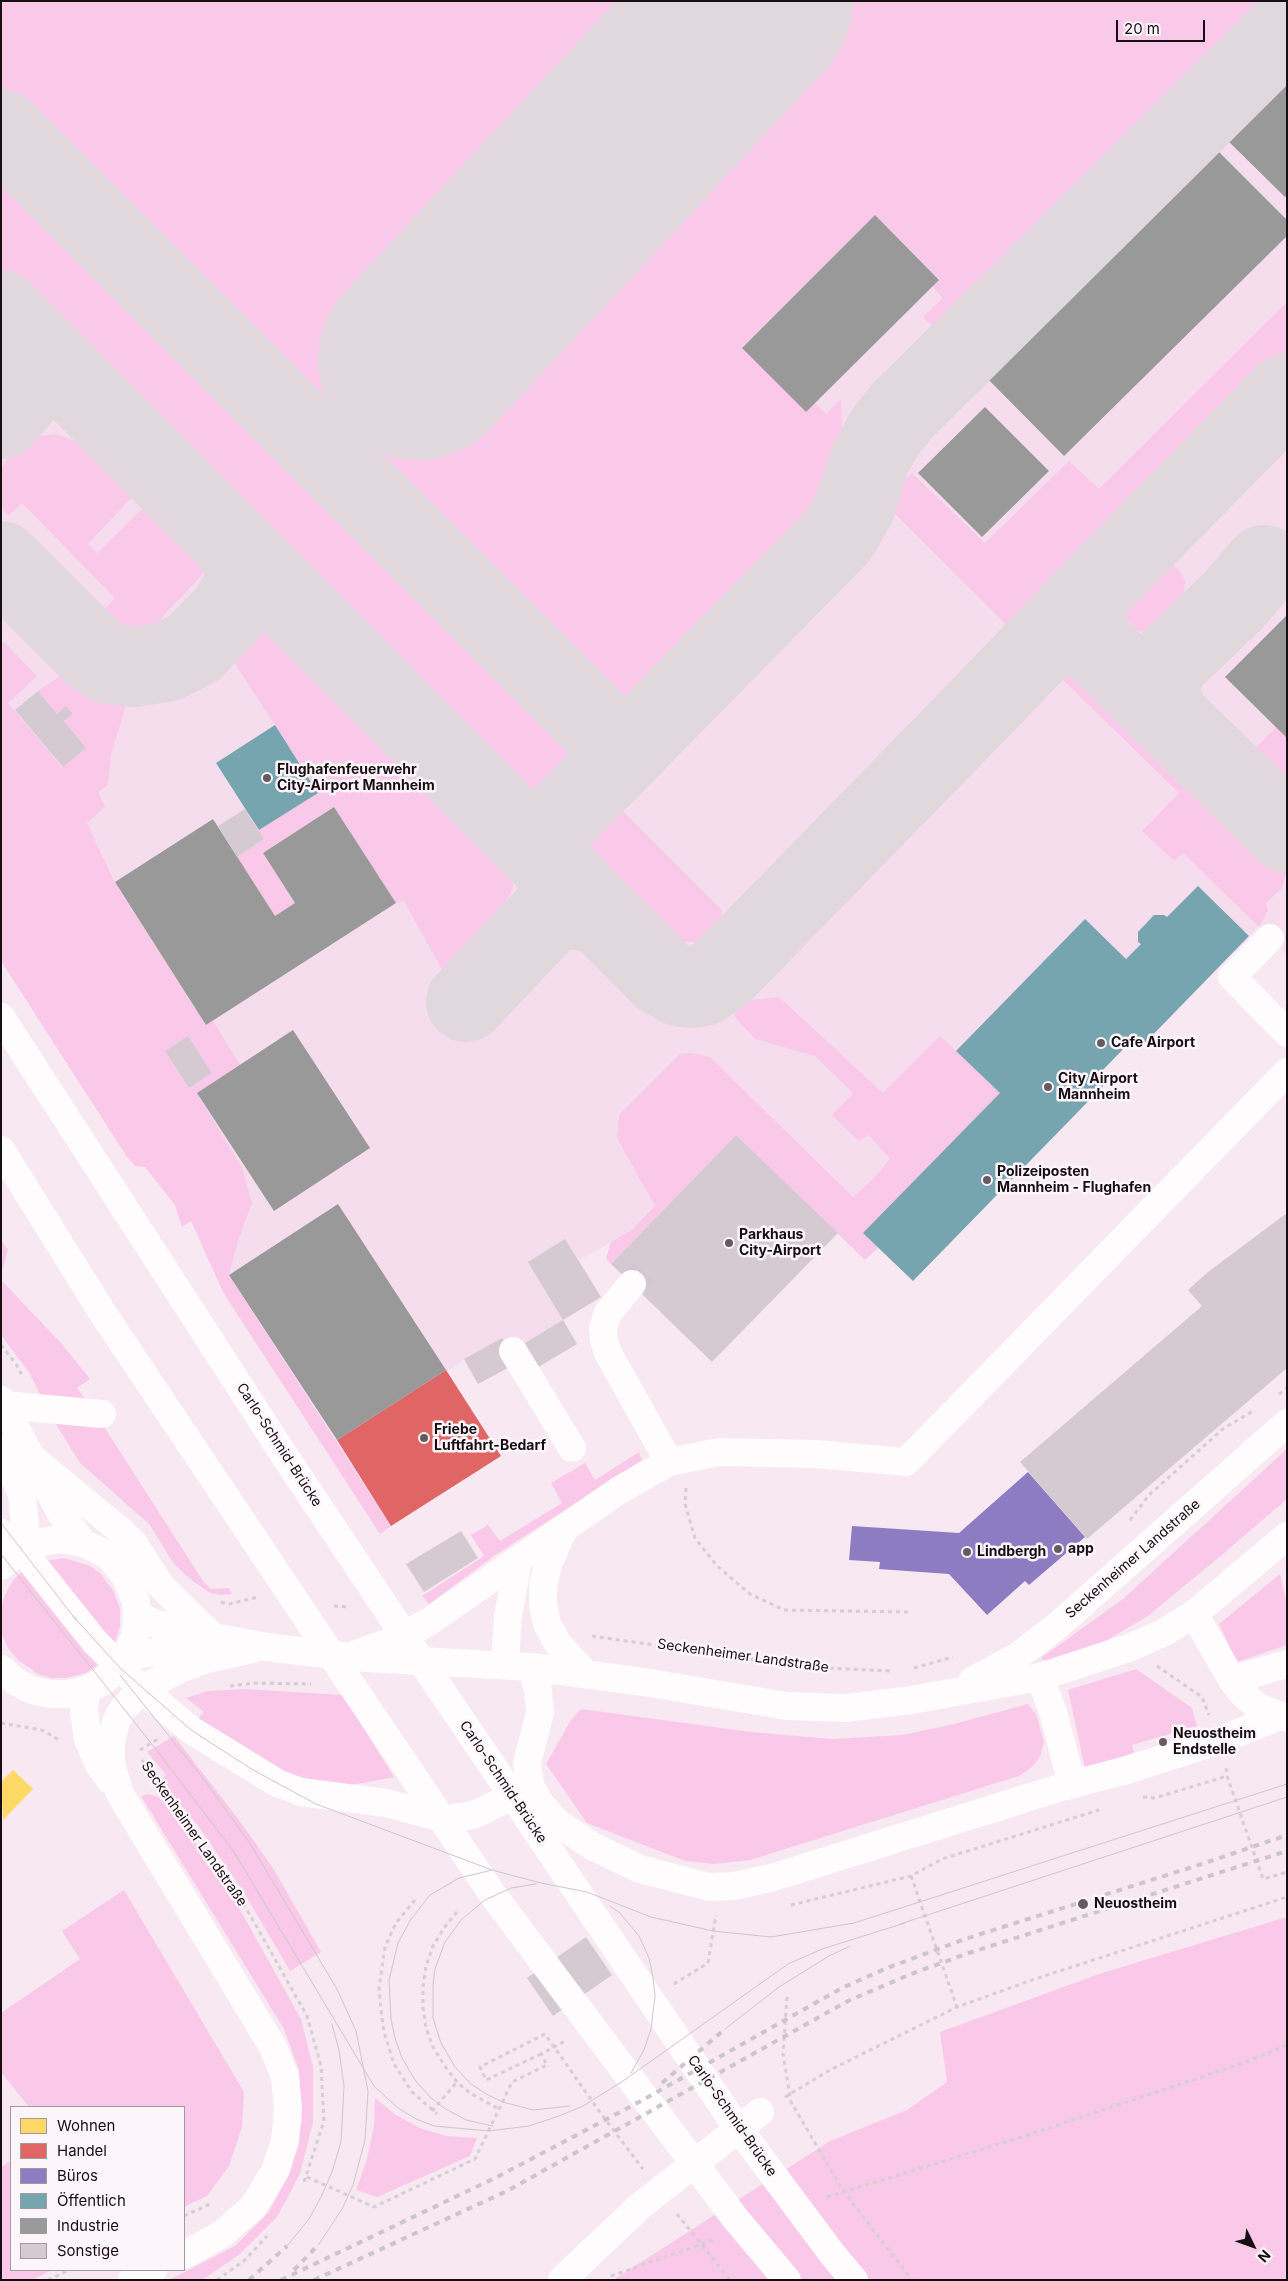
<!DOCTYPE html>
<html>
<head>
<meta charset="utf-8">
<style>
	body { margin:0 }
	#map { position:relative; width:1288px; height:2281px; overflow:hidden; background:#f7e8f2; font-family:Inter,sans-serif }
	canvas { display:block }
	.frame { position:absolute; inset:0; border:2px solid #170e14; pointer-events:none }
	.legend { position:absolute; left:10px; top:2106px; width:175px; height:165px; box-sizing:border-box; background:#fcf6fa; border:1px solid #a0999e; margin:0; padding:6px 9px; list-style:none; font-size:15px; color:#170e14 }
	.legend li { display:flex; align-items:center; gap:10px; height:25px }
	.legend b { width:25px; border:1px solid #a0999e }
	.north { position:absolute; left:1228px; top:2221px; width:50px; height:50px; -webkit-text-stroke:4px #fcf6fa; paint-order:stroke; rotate:132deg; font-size:14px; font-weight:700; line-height:20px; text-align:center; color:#170e14 }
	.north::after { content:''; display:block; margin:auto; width:18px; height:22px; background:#170e14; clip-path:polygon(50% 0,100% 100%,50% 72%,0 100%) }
	.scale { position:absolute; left:1116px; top:20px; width:89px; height:22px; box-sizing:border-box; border:2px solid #170e14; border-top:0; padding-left:6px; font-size:15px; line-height:18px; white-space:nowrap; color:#170e14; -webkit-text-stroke:4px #fcf6fa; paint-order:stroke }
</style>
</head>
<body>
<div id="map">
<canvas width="1288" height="2281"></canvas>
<div class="frame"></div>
<ul class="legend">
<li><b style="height:14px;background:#ffd966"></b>Wohnen</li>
<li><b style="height:14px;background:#e06666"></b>Handel</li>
<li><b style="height:14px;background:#8e7cc3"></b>Büros</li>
<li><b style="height:14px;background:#76a5af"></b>Öffentlich</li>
<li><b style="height:14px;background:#999"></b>Industrie</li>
<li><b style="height:14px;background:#d6cad2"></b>Sonstige</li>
</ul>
<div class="north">N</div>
<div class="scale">20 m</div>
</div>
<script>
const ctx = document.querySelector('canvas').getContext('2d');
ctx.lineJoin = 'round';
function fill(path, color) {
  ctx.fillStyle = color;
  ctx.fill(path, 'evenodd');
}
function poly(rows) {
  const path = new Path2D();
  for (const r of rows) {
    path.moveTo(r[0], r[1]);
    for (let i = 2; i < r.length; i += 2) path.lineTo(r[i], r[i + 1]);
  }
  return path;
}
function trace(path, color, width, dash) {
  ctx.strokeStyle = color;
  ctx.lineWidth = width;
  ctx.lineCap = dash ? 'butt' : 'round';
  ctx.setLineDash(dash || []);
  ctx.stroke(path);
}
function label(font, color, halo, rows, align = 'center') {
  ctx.font = font + ' Inter,sans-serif';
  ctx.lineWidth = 5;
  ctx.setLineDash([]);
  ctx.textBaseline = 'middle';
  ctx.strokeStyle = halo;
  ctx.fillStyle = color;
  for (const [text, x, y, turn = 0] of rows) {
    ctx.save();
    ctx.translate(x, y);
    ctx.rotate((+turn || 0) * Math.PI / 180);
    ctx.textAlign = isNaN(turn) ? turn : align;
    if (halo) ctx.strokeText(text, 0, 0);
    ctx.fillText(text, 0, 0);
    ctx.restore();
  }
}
const built = poly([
	[1,1,1287,1,1287,955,1258,927,1140,1048,1132,1040,1100,1073,1108,1081,913,1281,878,1248,865,1260,736,1135,611,1264,606,1259,610,1243,579,1260,601,1297,563,1320,577,1344,530,1372,517,1363,478,1384,464,1360,337,1440,229,1275,238,1241,165,1051,1,722]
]);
const green = poly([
	[1,1,1283,1,950,344,923,317,943,298,932,286,939,279,875,215,742,347,806,412,815,403,826,414,841,399,844,484,839,501,570,776,552,793,531,797,514,796,1,281],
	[1287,302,1287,372,1055,617,1037,629,1013,631,880,499,912,473,985,543,1069,461,1099,489],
	[56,434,73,440,92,451,114,457,140,480,140,487,136,493,88,544,97,553,141,510,156,506,170,509,205,546,205,568,201,576,158,622,143,632,129,631,116,626,103,611,115,598,22,503,8,516,1,507,1,468,16,444,33,437],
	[1155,562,1169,563,1178,569,1183,576,1185,581,1183,599,1153,629,1139,632,1120,613,1118,602,1121,592,1143,567],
	[249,631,281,633,294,638,518,864,512,890,504,905,446,977,404,901,396,903,334,807,263,853,295,903,275,916,237,857,264,839,259,830,318,792,229,654],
	[4,642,37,676,8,703,62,767,86,748,64,721,73,714,66,706,57,714,38,691,59,677,78,669,99,686,117,692,125,698,125,709,111,755,108,785,98,792,105,807,87,823,115,883,206,1025,213,1021,240,1065,197,1093,242,1168,252,1203,238,1241,229,1275,391,1526,380,1534,224,1294,191,1221,182,1227,175,1205,145,1167,135,1166,127,1157,1,961,1,645],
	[188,1036,212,1073,189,1088,165,1051],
	[1075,671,1097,679,1287,870,1282,888,1266,903,1268,911,1259,927,1183,853,1174,861,1142,831,1179,793,1058,675],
	[1276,727,1287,738,1287,799,1246,758],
	[604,810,624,812,722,910,721,930,715,941,707,943,659,940,569,850,572,837,597,812],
	[779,997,883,1093,940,1036,1000,1093,878,1248,865,1260,736,1135,611,1264,606,1259,611,1242,632,1230,655,1206,617,1138,619,1115,680,1054,690,1053,710,1057,853,1197,872,1180,890,1159,869,1135,859,1141,832,1115,853,1093,815,1056,755,1039,735,1017,734,1002],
	[1,1240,8,1250,1,1275],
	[1,1280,61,1343,90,1379,77,1388,90,1406,43,1400,30,1374,1,1335],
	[51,1416,101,1422,203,1581,211,1589,229,1588,232,1594,221,1595,210,1593,190,1579,174,1564,149,1524,80,1463],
	[1287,1449,1287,1499,1224,1553,1148,1616,1100,1644,1048,1663,1041,1658,1123,1599],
	[639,1452,642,1460,494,1556,429,1604,422,1596,484,1556,471,1535,488,1525,500,1541,562,1503,551,1483,585,1463,595,1480],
	[64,1558,90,1566,100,1573,114,1592,120,1609,120,1626,112,1651,39,1562],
	[24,1569,100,1663,86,1673,66,1678,52,1678,38,1674,18,1660,8,1648,2,1634,1,1609,5,1595,12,1582],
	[1280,1574,1287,1605,1287,1645,1237,1662,1219,1624],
	[1136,1669,1192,1708,1197,1726,1132,1745,1134,1753,1085,1768,1068,1690],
	[245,1689,343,1695,394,1777,347,1786,287,1777,195,1722,204,1712,186,1698,208,1691],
	[1028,1704,1036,1714,1044,1742,1040,1757,1031,1768,1019,1776,750,1860,714,1864,685,1861,587,1823,546,1764,571,1720,581,1709,751,1732,832,1739,903,1735,954,1724],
	[174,1736,239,1820,273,1868,321,1952,290,1971,242,1889,199,1827,161,1780,166,1775,147,1752],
	[149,1794,160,1798,199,1847,239,1908,301,2019,313,2067,313,2122,300,2174,277,2217,240,2254,202,2280,169,2280,235,2246,269,2212,291,2170,302,2120,299,2070,284,2029,141,1796],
	[124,1890,244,2092,242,2127,229,2166,207,2196,184,2207,184,2107,29,2107,1,2072,1,2013,80,1959,62,1931],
	[1287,1917,1287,2280,613,2280,830,2141,907,2110,947,2082,940,2032,1102,1973],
	[375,2098,396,2115,420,2128,446,2136,477,2138,470,2156,377,2197,356,2190,367,2159,374,2126],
	[11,2161,11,2270,52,2270,32,2280,1,2280,1,2167]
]);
const homes = poly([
	[13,1770,33,1789,3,1820,1,1782]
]);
const shops = poly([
	[446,1370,501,1456,391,1526,337,1440]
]);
const offices = poly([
	[1028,1472,1085,1537,1029,1585,1025,1581,987,1615,949,1574,879,1569,880,1562,849,1560,852,1526,959,1533]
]);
const public = poly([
	[275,725,318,793,259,830,216,763],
	[1198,886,1249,936,1140,1048,1132,1040,1100,1073,1108,1081,913,1281,863,1233,1000,1093,956,1051,1085,919,1126,959,1141,944,1138,942,1138,932,1154,915,1164,915,1167,917]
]);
const industry = poly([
	[1287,69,1287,196,1285,197,1222,135],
	[1210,143,1287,220,1287,236,1064,456,980,371],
	[875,215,939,280,806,412,742,348],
	[985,407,1049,471,982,537,918,473],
	[1287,615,1287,738,1225,677],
	[334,807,396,903,206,1025,115,882,213,819,275,916,295,903,263,853],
	[293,1030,370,1148,274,1211,197,1093],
	[338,1204,446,1370,337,1440,229,1275]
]);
const taxiway = poly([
	[1,129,624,752],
	[1,310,663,977,681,987,691,988,703,986,722,973,997,691,1128,554,1287,393],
	[1,419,25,392,31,378,32,356,24,334],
	[1,561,96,656,109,664,135,667,166,662,194,648,229,612,241,591,244,582,244,563,237,548],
	[1095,588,1086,608,1086,618,1090,635,1096,646,1287,833],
	[1172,720,1166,712,1160,691,1164,671,1170,661,1233,601,1264,565],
	[518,830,532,833,549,830,839,535,855,507,870,459,886,431,902,411,1287,29],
	[466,1002,546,917,558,911,581,909,605,918]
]);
const runway = poly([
	[418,360,753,1]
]);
const building = poly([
	[38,691,57,714,66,706,73,714,64,721,86,748,63,767,15,710],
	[245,809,264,839,237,857,218,826],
	[188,1036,212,1073,189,1088,165,1051],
	[736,1135,838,1233,712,1362,611,1264],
	[1287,1213,1287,1368,1087,1539,1020,1462,1202,1306,1188,1290,1208,1272],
	[565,1239,601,1297,563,1320,577,1344,530,1372,515,1349,563,1320,528,1262],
	[502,1338,517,1363,478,1384,464,1359],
	[461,1531,478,1558,424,1592,406,1564],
	[586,1937,612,1975,553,2016,527,1978]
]);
const minorTunnel = poly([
	[632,1284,644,1272]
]);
const path = poly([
	[1,1345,16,1364,23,1377],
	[1279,1394,1287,1388],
	[686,1488,685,1504,695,1538,717,1566,750,1594,784,1610,911,1612],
	[1130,1520,1149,1495,1224,1428,1255,1410],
	[221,1602,229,1604,258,1597],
	[334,1606,350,1607],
	[592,1636,806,1667,890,1671],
	[1157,1666,1202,1697,1209,1715],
	[914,1668,953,1657],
	[230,1686,254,1683,311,1684],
	[1,1723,42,1730,59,1740],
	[140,1750,158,1739],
	[142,1760,157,1784,203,1844,245,1906,307,2016,321,2066,324,2121,304,2182],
	[1226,1768,1227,1776,1263,1879,1287,1872],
	[1143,1797,1155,1798,1227,1776],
	[911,1876,957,2007],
	[415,1900,396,1923,385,1947,379,1988,381,2010,384,2032,394,2064,412,2092,437,2114],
	[791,1905,911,1876,942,1859,1099,1810],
	[457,1912,444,1928,433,1946,426,1966,423,1987,423,2007,426,2028,433,2047,444,2065,457,2082,470,2093,499,2109],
	[674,1984,708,1963,716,1915],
	[787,1997,783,2054,791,2102,842,2189,912,2280],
	[541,2054,486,2080,480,2067,545,2034,599,2111,643,2169],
	[785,2097,830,2070,957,2007,1035,1979,1287,1897],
	[432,2111,457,2082],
	[307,2177,374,2207,475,2159,512,2082,547,2065,541,2054,567,2040],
	[827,2197,1022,2137,1246,2062,1287,2045],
	[677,2214,730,2280],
	[184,2216,210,2204],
	[611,2276,716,2239],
	[48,2280,69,2270],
	[217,2280,245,2260,267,2236]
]);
const minor = poly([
	[1270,938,1232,977,1287,1033],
	[632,1284,608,1313,603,1328,604,1341,608,1353,669,1462],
	[513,1351,572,1448],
	[4,1405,102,1414],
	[564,1528,549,1562,543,1585,543,1605,547,1624,558,1644,585,1673],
	[1,1533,21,1549,95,1642,142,1689,191,1730,277,1783,301,1792,386,1803,445,1819,474,1815,531,1787],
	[1194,1614,1232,1680,1243,1694,1258,1707,1287,1718],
	[348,1657,387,1643,427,1623,618,1491,669,1462,718,1452,816,1454,906,1462,1287,1072],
	[505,1665,508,1616,518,1560],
	[531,1667,538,1689,540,1713,527,1763,531,1787,540,1803,556,1822,592,1846,640,1869,709,1887,733,1886,771,1878,1059,1788,1127,1770,1218,1741,1280,1716],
	[1040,1677,1053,1712,1072,1784],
	[1232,1680,1287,1664],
	[562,2280,639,2207,760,2112]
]);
const major = poly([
	[1,1017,286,1458],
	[1,1150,104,1315,326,1647],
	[1,1400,59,1510,83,1543],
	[1,1449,22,1494,25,1527,21,1549],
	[30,1456,122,1532,134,1544,161,1586,213,1637],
	[1,1566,21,1549,33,1544,58,1539,83,1543,108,1555,125,1576,136,1601,137,1614,135,1636,126,1657,116,1670,102,1682,86,1690,68,1694,50,1694,32,1690,16,1682,1,1669],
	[137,1614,154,1623,177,1630,267,1647,348,1657,531,1667,644,1682,787,1706,847,1708,911,1700,1040,1677,1129,1648,1163,1633,1194,1614,1287,1536],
	[126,1657,175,1648,211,1650],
	[972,1681,1018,1656,1057,1626,1287,1423],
	[86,1690,84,1713,88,1739,99,1765,110,1780],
	[184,2255,222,2234,253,2207,275,2171,285,2141,288,2108,285,2077,273,2047,120,1794,111,1764,111,1741,116,1721,123,1709,142,1689,178,1670,207,1659,253,1649],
	[132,2280,153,2270]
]);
const highway = poly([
	[286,1458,424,1665,730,2117,833,2255,854,2280],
	[326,1647,493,1895,735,2218,787,2280]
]);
const tram = poly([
	[1,1523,76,1620],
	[1,1554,151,1743,234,1852,374,2086,398,2108,416,2119,434,2126,489,2131,529,2126,559,2116,583,2106,623,2081,788,1964,822,1949,905,1923],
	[73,1616,119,1667,191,1730,253,1770,316,1804,492,1870,541,1883,587,1892,651,1917,713,1931,771,1937,854,1923,1287,1784],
	[120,1675,205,1781,249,1842,337,1989,356,2031,368,2091,365,2140,353,2185,342,2209,319,2244],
	[492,1870,459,1878,430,1895,411,1919,398,1943,389,1980,391,2019,395,2038,402,2058,415,2080,430,2097,444,2108,466,2120,493,2126],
	[536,1884,511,1888,485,1900,462,1919,445,1942,435,1969,433,1985,433,2018,441,2043,455,2067,471,2084,488,2095,503,2102,533,2110,570,2106],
	[610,1906,620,1913,639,1936,649,1958,653,1977,655,1996,651,2029,644,2050,631,2073],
	[900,1924,1287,1797],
	[725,2029,779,1987,829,1956,850,1946],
	[287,2246,309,2219,321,2197,332,2172,341,2142,344,2086,339,2050,332,2024]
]);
const rail = poly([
	[662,2083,725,2029],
	[294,2270,319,2244],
	[249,2280,287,2246],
	[281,2280,497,2177,641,2101,842,1988,887,1968,965,1939,1205,1863,1287,1835],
	[314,2280,507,2191,848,2001,911,1974,969,1953,1287,1851]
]);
const markers = [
	[267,778,5,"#655a62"],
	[1101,1043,5,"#655a62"],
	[1048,1087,5,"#655a62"],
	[987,1180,5,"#655a62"],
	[729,1243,5,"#655a62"],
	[424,1438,5,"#655a62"],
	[1058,1549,5,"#655a62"],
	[967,1552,5,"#655a62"],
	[1163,1742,5,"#655a62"],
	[1083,1904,6,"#655a62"]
];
const poiNames = [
	["Flughafenfeuerwehr",277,770],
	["City-Airport Mannheim",277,786],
	["Cafe Airport",1111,1043],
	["City Airport",1058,1079],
	["Mannheim",1058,1095],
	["Polizeiposten",997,1172],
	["Mannheim - Flughafen",997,1188],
	["Parkhaus",739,1235],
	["City-Airport",739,1251],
	["Friebe",434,1430],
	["Luftfahrt-Bedarf",434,1446],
	["app",1068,1549],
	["Lindbergh",977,1552],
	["Neuostheim",1173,1734],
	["Endstelle",1173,1750],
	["Neuostheim",1094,1904]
];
const streetNames = [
	["Carlo-Schmid-Brücke",279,1445,57],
	["Seckenheimer Landstraße",1133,1559,-41],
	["Seckenheimer Landstraße",743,1656,8],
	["Carlo-Schmid-Brücke",503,1782,56],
	["Seckenheimer Landstraße",194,1834,55],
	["Carlo-Schmid-Brücke",732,2116,55]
];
fill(built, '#f6ddee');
fill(green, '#fac9ea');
fill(homes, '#ffd966');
fill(shops, '#e06666');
fill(offices, '#8e7cc3');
fill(public, '#76a5af');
fill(industry, '#999');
trace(taxiway, '#e1d8de', 80);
trace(runway, '#e1d8de', 200);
fill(building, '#d6cad2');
trace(minorTunnel, '#d5c7d1', 28, [28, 14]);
trace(path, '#d4cfd3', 3, [4, 4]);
trace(minor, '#fefcfd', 28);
trace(major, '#fefcfd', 28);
trace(highway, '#fefcfd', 28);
trace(tram, '#cbc7c9', 1);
trace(rail, '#cbc7c9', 4, [6, 6]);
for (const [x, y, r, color] of markers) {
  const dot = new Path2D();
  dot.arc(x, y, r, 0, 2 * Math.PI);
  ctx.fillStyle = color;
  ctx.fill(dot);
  trace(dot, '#fcf6fa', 2);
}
label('bold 14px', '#170e14', '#fcf6fa', poiNames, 'left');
label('14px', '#170e14', '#fcf6fa', streetNames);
</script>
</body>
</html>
